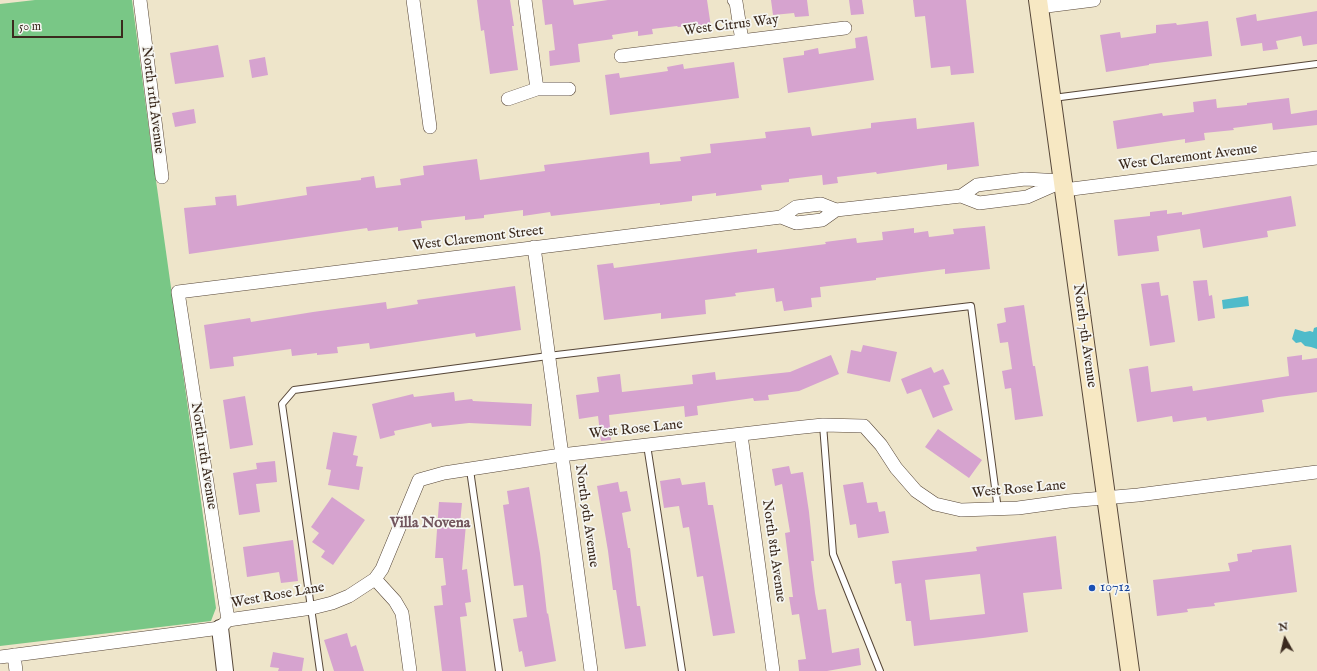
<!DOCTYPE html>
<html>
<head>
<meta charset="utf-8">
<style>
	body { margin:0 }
	#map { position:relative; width:1317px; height:671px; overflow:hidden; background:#eee5ca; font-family:"IM FELL English",serif }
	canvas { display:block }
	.north { position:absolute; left:1265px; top:619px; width:40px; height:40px; -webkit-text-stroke:3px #f6f6f2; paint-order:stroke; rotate:352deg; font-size:11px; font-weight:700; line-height:16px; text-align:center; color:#3b2a1e }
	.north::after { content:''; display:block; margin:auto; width:14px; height:18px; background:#3b2a1e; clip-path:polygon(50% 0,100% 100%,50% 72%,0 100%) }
	.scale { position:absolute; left:12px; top:20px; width:111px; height:18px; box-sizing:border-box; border:2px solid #3b2a1e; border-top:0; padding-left:5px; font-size:12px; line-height:14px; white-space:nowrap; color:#3b2a1e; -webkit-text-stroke:3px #f6f6f2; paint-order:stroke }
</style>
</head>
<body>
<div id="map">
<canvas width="1317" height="671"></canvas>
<div class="north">N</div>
<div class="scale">50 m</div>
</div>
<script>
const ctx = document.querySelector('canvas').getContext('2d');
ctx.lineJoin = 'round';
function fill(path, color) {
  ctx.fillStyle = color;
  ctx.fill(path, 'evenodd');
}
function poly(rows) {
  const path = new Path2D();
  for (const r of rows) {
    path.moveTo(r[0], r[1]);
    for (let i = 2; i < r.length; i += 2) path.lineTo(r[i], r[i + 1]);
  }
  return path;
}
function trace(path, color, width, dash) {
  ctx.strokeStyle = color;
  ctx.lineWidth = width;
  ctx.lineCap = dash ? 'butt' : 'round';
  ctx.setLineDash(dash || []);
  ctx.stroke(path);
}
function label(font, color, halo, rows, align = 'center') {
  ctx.font = font + ' "IM FELL English",serif';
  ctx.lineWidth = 3.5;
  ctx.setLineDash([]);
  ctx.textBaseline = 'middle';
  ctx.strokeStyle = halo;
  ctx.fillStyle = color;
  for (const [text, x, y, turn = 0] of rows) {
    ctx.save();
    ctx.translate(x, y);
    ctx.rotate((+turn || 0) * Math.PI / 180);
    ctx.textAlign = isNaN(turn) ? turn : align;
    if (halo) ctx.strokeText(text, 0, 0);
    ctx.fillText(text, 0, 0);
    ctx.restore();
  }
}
const green = poly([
	[35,0,132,0,151,145,216,608,211,621,0,646,0,4]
]);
const water = poly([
	[1248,296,1249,306,1223,309,1222,300],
	[1317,327,1317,349,1311,347,1305,346,1301,342,1296,343,1292,339,1295,329,1305,332,1310,331,1313,332,1314,328]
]);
const building = poly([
	[477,0,510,0,514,26,512,26,518,70,490,74,484,30,481,31],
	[542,0,573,0,574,5,608,0,707,0,711,27,697,29,697,25,678,27,677,26,652,29,653,34,638,36,638,31,612,35,613,39,578,44,580,62,550,66,549,51,555,50,552,24,545,25],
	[771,0,807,0,809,16,795,17,794,13,773,15],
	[849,0,862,0,864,14,851,15],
	[913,0,966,0,974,73,951,75,950,66,931,68,925,16,915,17],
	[1317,11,1317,44,1303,46,1301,36,1276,41,1278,49,1263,51,1262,43,1241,46,1236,18,1256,14,1257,21],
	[1208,21,1212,56,1149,64,1149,65,1106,72,1100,35,1120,32,1121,38,1156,33,1156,25,1176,23,1177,25],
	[867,36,874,80,788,93,783,58,804,55,804,51,818,48,819,54,856,48,855,38],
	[218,45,224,77,175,84,170,53],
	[265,57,268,75,252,78,249,60],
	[734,62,739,98,610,115,605,75,619,73,620,78,668,71,667,67,683,64,684,69],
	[1289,98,1291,114,1317,110,1317,125,1273,130,1272,123,1233,128,1234,130,1204,133,1205,140,1185,143,1185,139,1117,149,1113,121,1162,113,1163,116,1194,112,1193,102,1216,99,1217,108,1247,105,1247,103],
	[194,109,196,123,175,127,172,113],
	[916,118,917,129,974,122,979,166,947,170,947,164,877,174,876,172,837,177,838,183,823,185,822,175,789,179,789,182,761,185,762,190,716,196,716,193,692,196,692,201,660,205,660,203,551,216,550,212,523,216,523,210,484,215,484,218,465,220,465,216,421,221,422,228,398,231,398,227,368,231,367,228,189,254,184,208,216,205,215,197,236,195,237,206,307,195,306,187,361,180,361,178,374,176,376,188,401,185,400,179,424,175,423,166,477,159,480,180,545,171,544,165,649,152,650,164,681,161,680,157,711,153,710,144,766,138,765,132,810,127,812,136,871,128,871,123],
	[1291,196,1296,226,1267,231,1268,237,1203,248,1200,229,1157,236,1159,251,1118,256,1114,220,1150,216,1150,212,1167,210,1167,214,1182,212,1182,215],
	[985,226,990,269,945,274,945,269,876,278,876,280,820,287,821,297,811,298,812,307,784,311,782,301,776,302,774,288,735,293,736,296,705,300,706,314,661,319,661,313,604,320,597,265,613,263,614,268,757,249,757,253,826,244,825,242,856,238,857,243,883,240,882,232,914,228,914,233,928,231,929,237,954,234,953,229],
	[1207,280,1209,296,1212,295,1215,318,1198,321,1193,281],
	[1159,282,1161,296,1168,295,1175,342,1150,346,1141,284],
	[515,286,521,330,476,337,475,333,370,349,369,343,337,347,338,353,317,355,317,353,292,356,291,349,233,357,234,366,210,369,204,325,250,318,251,322,313,312,386,302,387,309,418,304,417,300],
	[1024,305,1033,366,1035,366,1043,416,1015,420,1011,388,1005,389,1002,371,1012,369,1008,342,1000,343,997,324,1006,322,1004,308],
	[863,345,897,352,890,382,847,373,851,350,861,352],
	[831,355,839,374,799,391,768,395,769,400,754,401,753,398,697,406,698,415,685,417,684,406,609,415,611,440,601,441,598,416,579,419,576,395,599,392,597,377,620,374,622,392,693,384,692,375,715,372,716,380,790,372],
	[1302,355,1302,360,1317,358,1317,392,1279,397,1262,400,1264,412,1207,421,1206,417,1173,422,1172,416,1137,422,1129,369,1148,366,1151,392,1192,386,1193,391,1289,376,1287,357],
	[931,367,934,373,943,369,950,384,943,386,953,410,933,418,921,389,907,394,901,379],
	[454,392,455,401,472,399,473,401,532,404,531,426,469,423,432,427,431,423,394,431,395,435,380,439,372,404,413,394,414,397],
	[245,396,253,445,230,449,223,400],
	[938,429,982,460,969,478,925,447],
	[333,432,357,436,353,455,358,456,356,466,363,467,359,490,328,485,331,470,326,469],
	[275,461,277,482,256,484,260,512,239,515,233,473,257,469,256,463],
	[789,466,791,474,803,472,809,512,814,561,811,561,815,593,818,610,826,609,832,653,859,648,861,665,827,671,799,671,798,660,806,659,799,614,792,615,789,597,793,597,785,533,790,532,782,484,775,486,772,469],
	[680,478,682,485,705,482,708,505,713,505,735,633,713,636,703,576,697,577,689,527,683,528,679,506,664,508,660,481],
	[618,482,620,492,627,491,631,511,622,513,628,548,630,548,637,606,640,606,646,646,625,649,616,590,613,590,608,551,597,486],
	[863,482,867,503,877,502,879,512,885,511,889,533,858,538,856,524,850,525,843,485],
	[529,487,540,553,547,614,548,613,556,661,525,667,522,651,519,652,513,619,527,617,523,585,514,586,503,505,509,504,507,491],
	[332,497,365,520,333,565,321,557,325,551,312,542,319,533,311,527],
	[439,502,462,503,460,524,466,524,462,570,467,569,471,602,465,603,467,616,460,617,466,671,442,671,434,606,443,605,441,586,446,585,443,558,435,558],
	[1056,536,1062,589,1023,593,1028,632,983,638,914,646,911,621,906,621,901,583,895,584,892,561,977,551,976,547],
	[980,574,985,614,930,620,925,580],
	[293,540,298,581,281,583,279,572,247,577,243,547],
	[1291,545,1297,592,1214,603,1215,606,1187,609,1188,612,1157,616,1153,580,1230,571,1228,563,1238,561,1237,554,1252,552,1252,550],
	[347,633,351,647,356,645,364,671,334,671,324,640],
	[273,652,304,658,302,671,278,671,279,668,270,667]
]);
const service = poly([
	[1053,98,1317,64],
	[823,425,833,554,880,671],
	[647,445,682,671],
	[470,470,499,671],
	[320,671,282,404,294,390,548,356,971,306,998,510]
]);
const minor = poly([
	[140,0,162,177],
	[413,0,430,127],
	[525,0,537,89],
	[734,0,736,2,742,41],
	[1039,7,1094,0],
	[621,56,845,28],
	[508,99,537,89,569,89],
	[1064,190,1317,158],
	[961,196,979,203,1027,197,1061,182],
	[781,217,796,223,822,220,836,210],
	[534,247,591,671],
	[741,435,773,671],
	[375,579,395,601,402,613,410,671],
	[228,620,178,292,781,217,796,207,821,204,836,210,961,196,977,185,1025,179,1063,181],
	[14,655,16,671],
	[0,657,220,628,228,620,312,608,332,603,349,596,375,579,382,569,419,480,444,473,561,455,794,428,823,425,864,426,881,445,896,468,916,491,935,504,961,510,1018,508,1069,501,1138,495,1317,472]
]);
const tertiary = poly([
	[220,628,225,671]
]);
const secondary = poly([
	[1038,0,1130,671]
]);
const markers = [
	[1092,588,4,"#1a4fb4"]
];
const streetNames = [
	["West Citrus Way",731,26,-7],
	["North 11th Avenue",152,100,83],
	["West Claremont Avenue",1188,158,-7],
	["West Claremont Street",478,239,-7],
	["North 7th Avenue",1084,336,82],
	["West Rose Lane",636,430,-6],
	["North 11th Avenue",203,456,81],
	["West Rose Lane",1019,490,-5],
	["North 9th Avenue",586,516,82],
	["North 8th Avenue",773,551,82],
	["West Rose Lane",278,596,-10]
];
const transitNames = [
	["10712",1100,588]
];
const neighbourhoodNames = [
	["Villa Novena",430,524]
];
fill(green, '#79c786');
fill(water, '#4fbbca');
fill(building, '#d6a3cf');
trace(service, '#564638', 8);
trace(minor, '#564638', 14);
trace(tertiary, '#564638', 18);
trace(secondary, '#564638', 20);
trace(service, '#fff', 6);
trace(minor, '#fff', 13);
trace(tertiary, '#fff', 16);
trace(secondary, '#f7e8c3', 18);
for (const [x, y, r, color] of markers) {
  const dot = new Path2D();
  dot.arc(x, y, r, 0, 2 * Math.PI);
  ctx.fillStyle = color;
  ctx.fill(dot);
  trace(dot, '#f6f6f2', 1.5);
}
label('14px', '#3b2a1e', '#f6f6f2', streetNames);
label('14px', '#164399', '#f6f6f2', transitNames, 'left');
label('bold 15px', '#71545c', '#f6f6f2', neighbourhoodNames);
</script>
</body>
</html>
